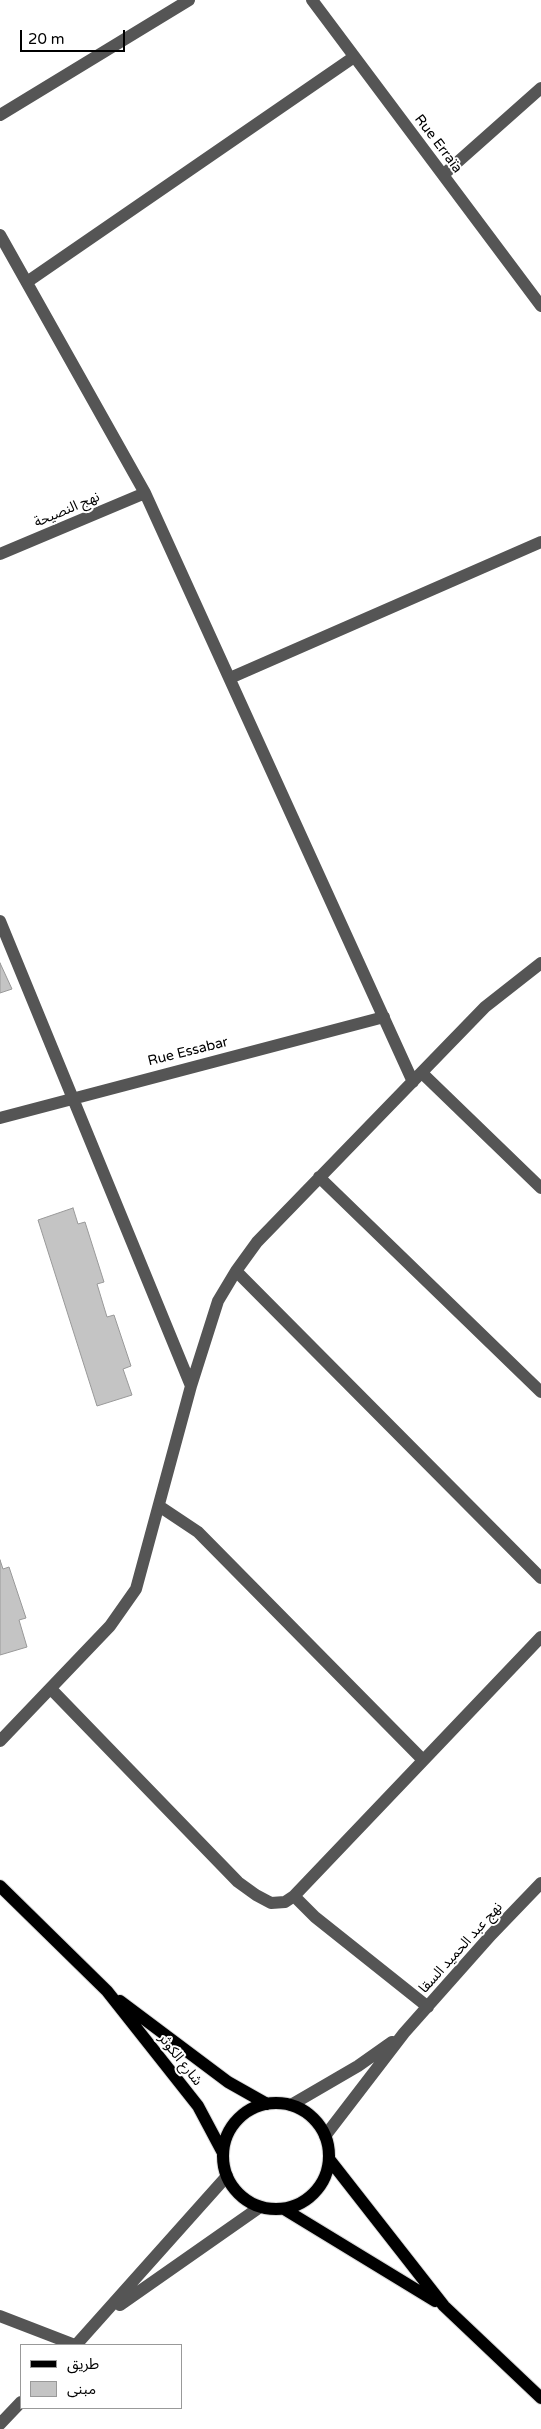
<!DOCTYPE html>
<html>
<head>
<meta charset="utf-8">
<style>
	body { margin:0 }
	#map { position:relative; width:541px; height:2429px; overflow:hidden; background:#fff; font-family:"Varela Round","Noto Sans Arabic",sans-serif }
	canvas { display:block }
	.legend { position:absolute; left:20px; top:2344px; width:162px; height:65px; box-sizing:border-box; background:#fff; border:1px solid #999; margin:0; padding:6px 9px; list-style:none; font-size:15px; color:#000 }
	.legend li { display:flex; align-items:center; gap:10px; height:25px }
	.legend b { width:25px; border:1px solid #999 }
	.scale { position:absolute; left:20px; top:30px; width:105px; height:22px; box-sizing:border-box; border:2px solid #000; border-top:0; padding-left:6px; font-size:15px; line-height:18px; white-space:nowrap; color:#000; -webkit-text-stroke:4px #fff; paint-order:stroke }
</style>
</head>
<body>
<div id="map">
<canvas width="541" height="2429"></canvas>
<ul class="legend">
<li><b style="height:6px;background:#000"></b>طريق</li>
<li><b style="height:14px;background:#c4c4c4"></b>مبنى</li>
</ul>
<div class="scale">20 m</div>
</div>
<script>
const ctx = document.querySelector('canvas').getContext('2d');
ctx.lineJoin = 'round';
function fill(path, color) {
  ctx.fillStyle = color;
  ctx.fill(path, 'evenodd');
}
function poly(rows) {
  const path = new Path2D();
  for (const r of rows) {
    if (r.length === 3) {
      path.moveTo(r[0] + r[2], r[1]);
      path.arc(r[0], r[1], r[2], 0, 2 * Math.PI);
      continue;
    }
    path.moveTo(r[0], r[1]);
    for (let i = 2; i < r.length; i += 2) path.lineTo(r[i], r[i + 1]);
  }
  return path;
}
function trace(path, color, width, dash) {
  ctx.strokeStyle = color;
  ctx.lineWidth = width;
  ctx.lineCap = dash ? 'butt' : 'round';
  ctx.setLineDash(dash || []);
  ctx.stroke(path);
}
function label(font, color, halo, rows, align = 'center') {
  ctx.font = font + ' "Varela Round","Noto Sans Arabic",sans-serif';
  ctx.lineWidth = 4;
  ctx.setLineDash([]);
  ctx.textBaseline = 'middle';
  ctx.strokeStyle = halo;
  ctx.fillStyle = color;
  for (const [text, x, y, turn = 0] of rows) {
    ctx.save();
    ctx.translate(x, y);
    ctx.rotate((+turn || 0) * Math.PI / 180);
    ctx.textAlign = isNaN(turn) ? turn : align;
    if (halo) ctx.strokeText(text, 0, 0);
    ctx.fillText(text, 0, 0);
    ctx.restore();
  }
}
const building = poly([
	[0,963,12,989,0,993,0,963],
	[73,1208,78,1224,85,1222,104,1282,97,1284,107,1317,114,1315,131,1366,123,1369,132,1395,97,1406,38,1220,73,1208],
	[0,1560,3,1569,9,1567,26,1618,19,1620,27,1647,0,1655,0,1560]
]);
const minor = poly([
	[312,0,541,306],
	[0,115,189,0],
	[443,175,541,88],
	[0,235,145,493,413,1082],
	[27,282,354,57],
	[0,554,145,493],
	[230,678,541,542],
	[0,921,191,1386],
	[422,1073,541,1188],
	[0,1118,384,1017],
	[319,1177,541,1392],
	[236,1271,541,1578],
	[159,1506,198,1532,423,1760],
	[51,1689,238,1882,256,1895,271,1903,285,1902,294,1896],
	[0,1741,110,1626,136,1589,191,1386,218,1301,236,1271,257,1242,485,1007,541,963],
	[428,2007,315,1917,294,1896,541,1637],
	[291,2105,358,2066,392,2042],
	[325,2136,404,2033,491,1935,541,1883],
	[120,2305,260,2207],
	[0,2316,75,2345],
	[76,2345,227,2176],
	[0,2424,21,2402]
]);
const major = poly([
	[0,1886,107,1991,198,2106,223,2153],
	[120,2001,228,2082,267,2104],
	[276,2156,53],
	[329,2159,444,2306,541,2398],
	[284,2209,435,2301]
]);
const streetNames = [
	["Rue Erraïa",438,144,53],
	["نهج النصيحة",67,510,-23],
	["Rue Essabar",188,1052,-14],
	["نهج عبد الحميد السقا",461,1948,-48],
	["شارع الكوثر",180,2060,52]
];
fill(building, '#c4c4c4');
trace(building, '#999', 1);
trace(major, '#dbdbdb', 14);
trace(minor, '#555', 12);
trace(major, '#000', 12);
label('14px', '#000', '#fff', streetNames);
</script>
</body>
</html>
